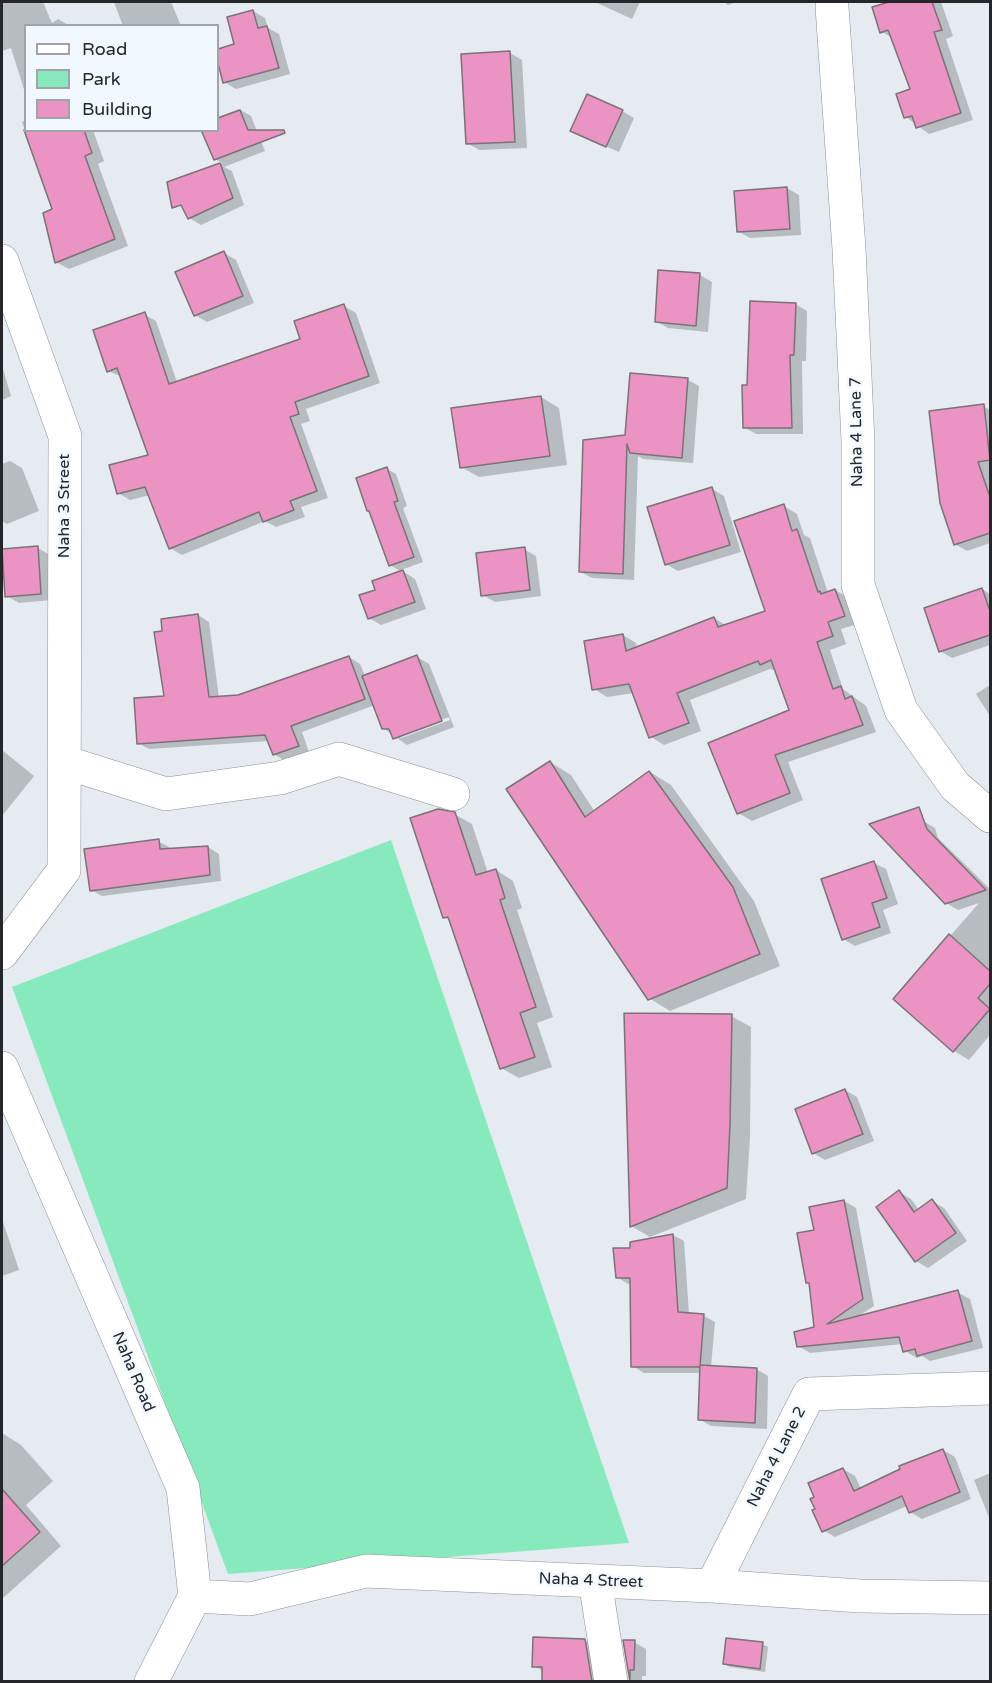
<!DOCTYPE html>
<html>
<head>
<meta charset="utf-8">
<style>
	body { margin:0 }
	#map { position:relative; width:992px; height:1683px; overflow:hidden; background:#e5ebf1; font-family:"Varela Round",sans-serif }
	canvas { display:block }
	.frame { position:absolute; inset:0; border:3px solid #242629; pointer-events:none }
	.legend { position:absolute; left:24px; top:24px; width:195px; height:108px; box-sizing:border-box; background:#f2f8ff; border:2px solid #a0a4a9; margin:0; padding:8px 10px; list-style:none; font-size:18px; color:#242629 }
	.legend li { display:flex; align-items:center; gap:12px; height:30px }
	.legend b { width:30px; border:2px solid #a0a4a9 }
</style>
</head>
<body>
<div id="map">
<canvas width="992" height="1683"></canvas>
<div class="frame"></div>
<ul class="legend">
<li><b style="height:8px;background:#fff"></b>Road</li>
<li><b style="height:16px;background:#86eabc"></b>Park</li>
<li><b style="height:16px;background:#eb93c3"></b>Building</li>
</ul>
</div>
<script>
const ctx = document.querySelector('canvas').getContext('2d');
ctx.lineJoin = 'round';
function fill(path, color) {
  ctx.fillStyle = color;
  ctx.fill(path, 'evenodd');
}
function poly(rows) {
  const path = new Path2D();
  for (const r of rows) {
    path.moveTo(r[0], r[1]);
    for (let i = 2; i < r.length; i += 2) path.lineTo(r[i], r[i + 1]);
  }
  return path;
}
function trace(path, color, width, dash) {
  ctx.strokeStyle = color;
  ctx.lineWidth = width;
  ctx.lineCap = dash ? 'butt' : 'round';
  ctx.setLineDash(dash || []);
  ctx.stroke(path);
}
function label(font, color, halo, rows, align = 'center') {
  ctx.font = font + ' "Varela Round",sans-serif';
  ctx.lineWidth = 5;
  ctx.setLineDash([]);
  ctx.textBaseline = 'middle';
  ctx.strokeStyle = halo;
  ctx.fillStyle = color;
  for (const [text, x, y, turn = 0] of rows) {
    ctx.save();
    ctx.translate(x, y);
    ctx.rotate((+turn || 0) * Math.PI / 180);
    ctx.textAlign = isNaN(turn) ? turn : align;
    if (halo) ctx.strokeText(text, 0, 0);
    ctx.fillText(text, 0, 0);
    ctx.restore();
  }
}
const green = poly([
	[391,840,629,1543,228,1574,12,987]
]);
const shadow = poly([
	[2,2,43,2,52,23,58,19,70,26,26,26,26,96,11,48,2,51],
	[114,2,171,2,181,26,123,26],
	[595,2,640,2,632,19],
	[723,2,737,2,728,5],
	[894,2,941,2,953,36,946,39,973,120,929,134,906,117,912,90,893,38,882,32,874,8],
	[253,11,265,18,268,28,279,34,290,74,236,89,224,82,218,50,236,45],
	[510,53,522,60,527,148,479,150,467,143],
	[239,109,251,116,265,151,224,167,232,171,244,205,201,225,189,218,184,208,179,205,170,183,222,163,215,159,218,117],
	[622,111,634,118,619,152,584,137],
	[26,120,26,130,93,130,104,161,98,164,128,246,69,269,56,262,54,210,22,122],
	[787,188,799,195,801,235,750,238,738,231],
	[224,253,236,260,254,303,207,322,195,315],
	[700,275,712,282,708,332,668,328,656,321],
	[795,304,807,311,806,361,802,361,803,434,756,434,744,427,749,386],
	[344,306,356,313,380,383,306,409,310,421,301,424,328,498,301,507,305,517,276,527,265,521,182,555,170,548,150,495,130,500,118,493,149,456,122,377,108,371,144,314,156,321,177,382,302,340],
	[2,366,11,396,2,400],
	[632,375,688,380,699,386,693,463,643,459,638,456,634,580,592,578,581,572,627,437],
	[541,397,559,408,567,465,479,477,461,467],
	[983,406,990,410,990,543,967,551,955,544],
	[10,461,22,468,39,511,7,524,2,521,2,464],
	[387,469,396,474,407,506,403,508,423,562,401,570,415,579,426,609,381,625,369,618,377,591,402,572,390,565],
	[712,489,724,496,741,552,678,571,666,564],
	[784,506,797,514,804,535,810,538,828,593,835,590,849,598,858,624,841,629,846,644,830,650,843,689,866,706,876,732,788,762,803,800,752,821,738,813,791,711,777,671,770,669,690,700,701,731,664,745,651,737,634,693,607,697,594,689,623,635,636,643,637,648,714,618,727,626,767,611],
	[38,548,50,555,52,600,19,603,7,596],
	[524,549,536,556,541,596,495,602,483,595],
	[982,589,990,594,990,645,952,658,940,651],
	[198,615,209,622,219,698,238,696,349,657,360,664,365,676,417,657,429,664,454,727,407,745,383,728,375,705,302,732,309,752,285,761,274,754,269,741,149,749,138,743,165,698],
	[449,717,450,720,401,738,399,736],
	[990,685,990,716,976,694],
	[2,750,34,776,2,816],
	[550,762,571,775,595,812,650,772,671,785,754,901,780,966,670,1011,649,998],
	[454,814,472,824,488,873,496,870,513,881,522,908,517,910,553,1017,537,1023,552,1067,519,1078,501,1068,452,922,444,917],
	[923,821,935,828,938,838,990,889,990,1035,969,1060,954,1051,895,999,979,903,958,910,946,903],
	[158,841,169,847,170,850,208,847,219,854,221,881,102,896,91,890],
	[874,863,886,869,898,904,883,910,891,933,855,946,843,939],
	[731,1016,751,1027,750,1137,746,1199,650,1237,631,1226],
	[845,1090,857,1097,874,1141,825,1160,813,1153],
	[899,1192,911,1199,919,1210,932,1201,944,1208,967,1241,928,1268,916,1261],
	[844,1201,856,1208,874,1306,857,1317,957,1292,970,1299,983,1348,930,1361,922,1356,917,1358,905,1351,903,1344,810,1353,798,1346,816,1328,811,1284,808,1282,816,1232],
	[2,1219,19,1270,2,1276],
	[673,1235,684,1241,689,1314,704,1316,715,1322,711,1367,756,1369,768,1376,767,1429,711,1426,699,1419,701,1373,644,1373,633,1366,632,1284,628,1284,617,1277,632,1249],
	[2,1433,21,1445,53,1481,26,1505,61,1546,2,1599],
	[943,1450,955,1457,971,1499,922,1519,910,1512,907,1506,835,1537,823,1530,843,1469,855,1476,861,1489],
	[990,1473,990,1520,974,1480],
	[585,1640,596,1646,601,1682,546,1682,543,1680,543,1671,534,1666],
	[625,1642,634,1642,646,1649,646,1676,642,1676,642,1682,631,1682],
	[762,1644,768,1647,765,1672,730,1667,724,1664]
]);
const building = poly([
	[889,2,932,2,942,30,934,32,961,113,916,128,912,116,904,118,896,94,910,89,888,30,880,33,872,7,889,2],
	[253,10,258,28,267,26,279,68,223,83,218,63,218,49,234,44,227,17,253,10],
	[510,51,515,142,466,144,461,54,510,51],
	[587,94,623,110,606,147,570,131,587,94],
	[240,110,248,130,284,130,285,133,214,160,201,130,218,130,218,118,240,110],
	[24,130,84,130,92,153,85,156,115,239,55,263,43,213,52,209,24,130],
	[220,163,233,198,188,219,181,205,172,208,167,182,220,163],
	[787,187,790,229,737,232,734,191,787,187],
	[224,251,243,296,194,316,175,272,224,251],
	[658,270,700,273,696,326,655,322,658,270],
	[750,301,796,303,794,355,790,355,792,428,743,428,742,385,747,385,750,301],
	[344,304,369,376,295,402,299,414,290,417,317,491,290,501,294,510,263,522,259,512,169,549,145,487,117,494,109,465,148,455,117,368,107,372,93,330,145,312,169,384,300,339,294,321,344,304],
	[630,373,688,378,682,458,630,453,627,444,623,574,579,572,583,440,625,435,630,373],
	[541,396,550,456,460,468,451,408,541,396],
	[984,404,990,460,978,462,990,497,990,533,954,545,940,503,929,411,984,404],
	[387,467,398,501,394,502,414,557,389,566,369,511,367,511,356,478,387,467],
	[712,487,730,545,665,565,647,507,712,487],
	[784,504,792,531,797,529,818,592,820,591,821,594,835,589,845,616,828,622,833,636,817,642,833,689,841,686,845,699,852,696,863,725,775,755,790,793,737,814,708,743,789,710,771,660,760,665,758,661,677,693,689,723,649,738,629,684,592,690,584,641,623,634,626,651,714,617,718,627,765,611,734,521,784,504],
	[38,546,41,594,5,597,2,549,38,546],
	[525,547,530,590,481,596,476,553,525,547],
	[403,570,415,602,368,619,359,595,375,590,372,581,403,570],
	[982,588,990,611,990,635,939,652,924,608,982,588],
	[198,614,209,697,238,695,349,656,365,699,291,726,299,746,273,755,265,735,137,744,134,698,164,696,154,632,162,631,161,619,198,614],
	[417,655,442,721,393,739,389,729,382,729,362,676,417,655],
	[550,761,585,817,649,771,733,887,760,954,648,1000,506,789,550,761],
	[919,807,927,829,986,890,945,904,869,824,919,807],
	[438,809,455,812,476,875,496,869,505,898,500,900,536,1007,520,1013,535,1057,500,1069,448,917,443,918,410,818,438,809],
	[159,839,160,849,208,846,210,875,90,891,84,849,159,839],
	[874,861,887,898,872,903,880,927,842,940,821,879,874,861],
	[949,934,990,971,990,984,978,998,990,1009,953,1052,893,999,949,934],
	[624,1013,732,1014,730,1125,727,1188,630,1227,624,1013],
	[845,1089,863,1134,812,1154,795,1109,845,1089],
	[899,1190,914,1212,932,1199,956,1233,915,1262,876,1207,899,1190],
	[844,1200,863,1299,827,1324,958,1290,972,1341,917,1356,915,1349,903,1352,899,1337,797,1347,794,1332,814,1327,809,1283,806,1283,797,1233,814,1230,809,1207,844,1200],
	[673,1234,678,1312,704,1314,700,1367,631,1367,630,1278,616,1278,613,1248,630,1248,630,1242,673,1234],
	[700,1365,757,1368,755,1423,698,1420,700,1365],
	[943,1449,960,1492,909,1513,902,1496,822,1532,812,1510,815,1509,810,1499,814,1497,808,1483,843,1468,854,1491,900,1469,899,1466,943,1449],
	[2,1489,40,1532,2,1566,2,1489],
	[533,1637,585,1639,592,1682,542,1681,542,1667,532,1667,533,1637],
	[726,1638,763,1642,760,1669,723,1664,726,1638],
	[623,1640,635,1640,634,1670,630,1670,630,1682,623,1640]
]);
const street = poly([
	[832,7,849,249,858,441,858,585,901,710,955,786,990,816],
	[2,261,65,436,64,870,2,953],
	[64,762,166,794,280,778,339,759,453,794],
	[2,1068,183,1488,195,1596,151,1682],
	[595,1581,611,1682],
	[712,1586,809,1394,990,1388],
	[195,1596,250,1599,366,1571,712,1586,860,1596,990,1598]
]);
const streetNames = [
	["Naha 4 Lane 7",857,432,-91],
	["Naha 3 Street",65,506,-90],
	["Naha Road",133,1372,67],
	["Naha 4 Lane 2",777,1457,-63],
	["Naha 4 Street",591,1581,2]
];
fill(green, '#86eabc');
fill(shadow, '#0003');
fill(building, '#eb93c3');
trace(building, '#7a7276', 1.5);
trace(street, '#8b9196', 34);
trace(street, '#fff', 33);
label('16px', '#242629', '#f2f8ff', streetNames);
</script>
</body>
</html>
